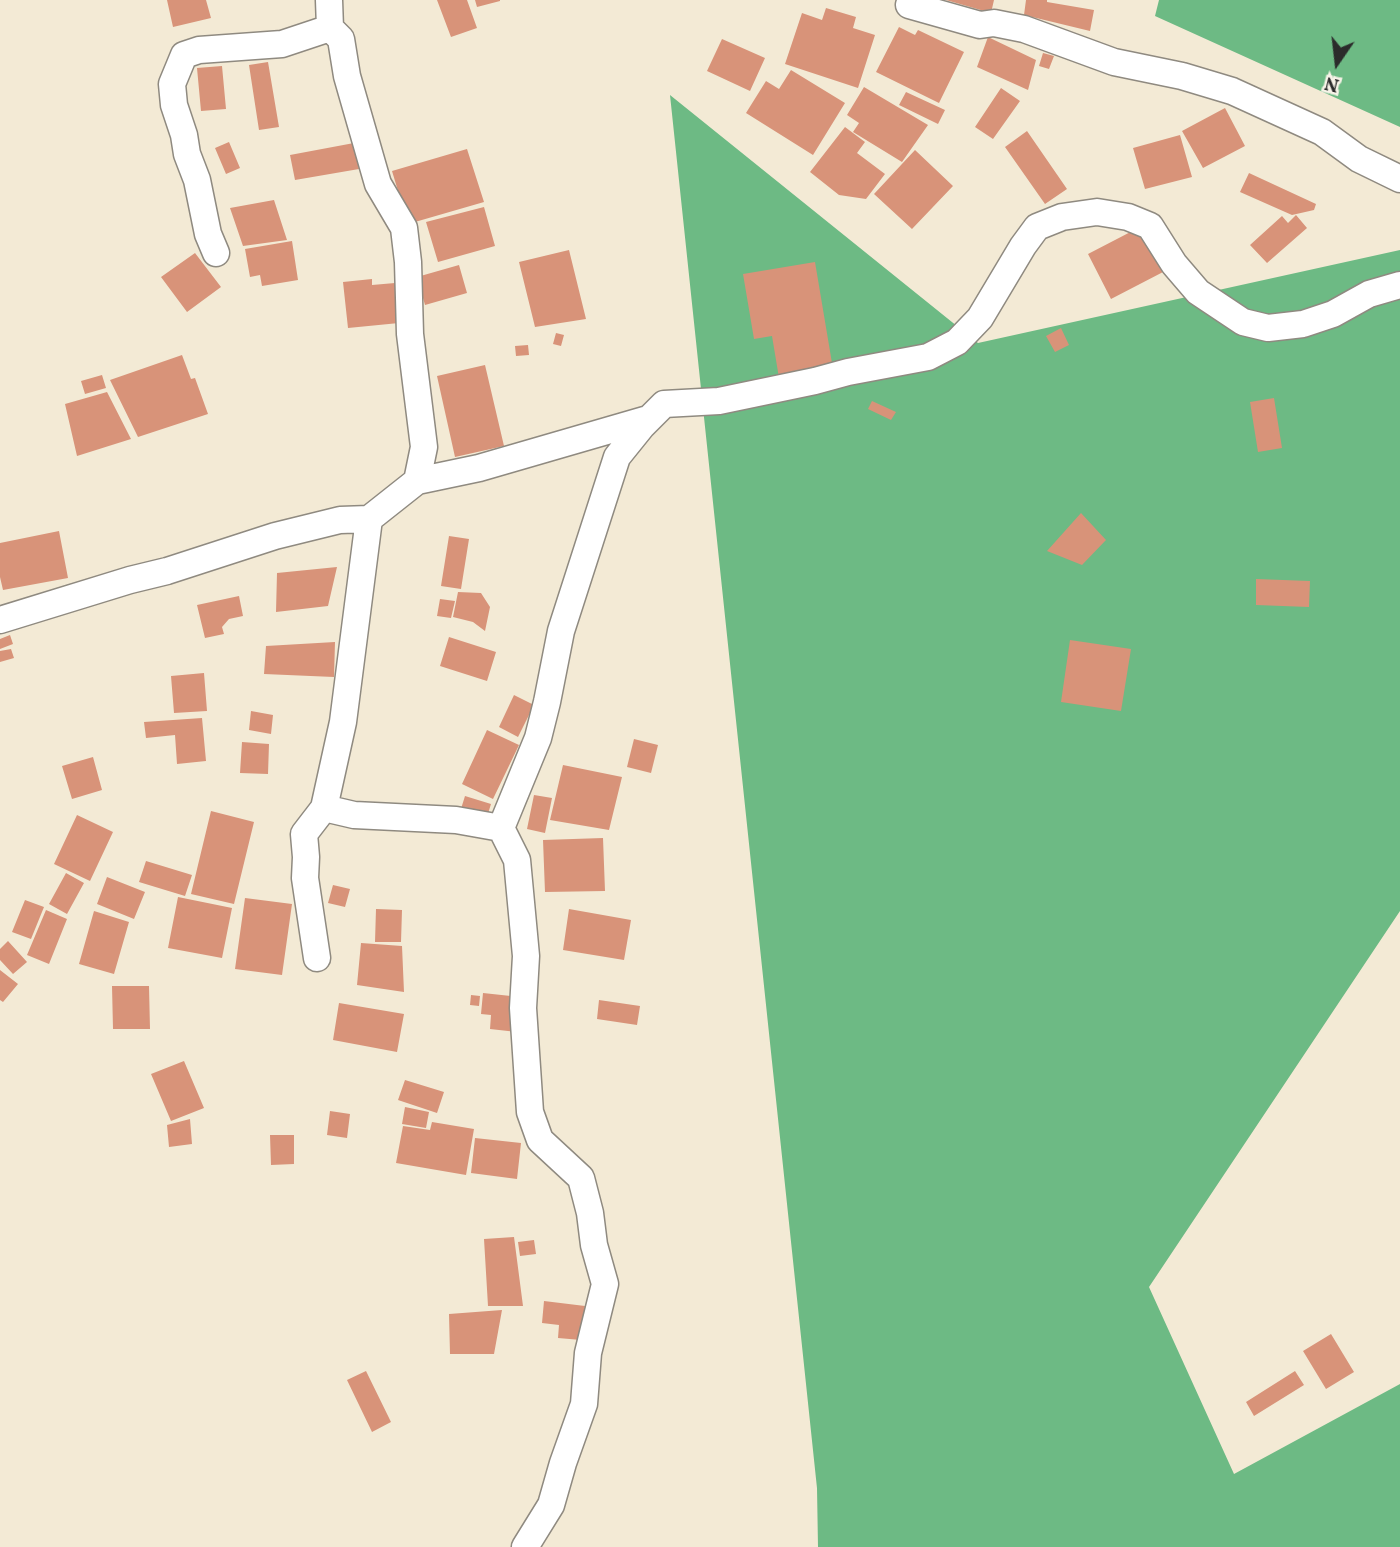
<!DOCTYPE html>
<html>
<head>
<meta charset="utf-8">
<style>
	body { margin:0 }
	#map { position:relative; width:1400px; height:1547px; overflow:hidden; background:#f3ead5; font-family:Vollkorn,serif }
	canvas { display:block }
	.north { position:absolute; left:1302px; top:28px; width:70px; height:70px; -webkit-text-stroke:5px #f7f3e8; paint-order:stroke; rotate:194deg; font-size:19px; font-weight:700; line-height:28px; text-align:center; color:#2b2b2b }
	.north::after { content:''; display:block; margin:auto; width:24px; height:32px; background:#2b2b2b; clip-path:polygon(50% 0,100% 100%,50% 72%,0 100%) }
</style>
</head>
<body>
<div id="map">
<canvas width="1400" height="1547"></canvas>
<div class="north">N</div>
</div>
<script>
const ctx = document.querySelector('canvas').getContext('2d');
ctx.lineJoin = 'round';
function fill(path, color) {
  ctx.fillStyle = color;
  ctx.fill(path, 'evenodd');
}
function poly(rows) {
  const path = new Path2D();
  for (const r of rows) {
    path.moveTo(r[0], r[1]);
    for (let i = 2; i < r.length; i += 2) path.lineTo(r[i], r[i + 1]);
  }
  return path;
}
function trace(path, color, width, dash) {
  ctx.strokeStyle = color;
  ctx.lineWidth = width;
  ctx.lineCap = dash ? 'butt' : 'round';
  ctx.setLineDash(dash || []);
  ctx.stroke(path);
}
const forest = poly([
	[1159,0,1400,0,1400,127,1155,16],
	[670,95,978,343,1400,250,1400,911,1149,1287,1234,1474,1400,1384,1400,1547,818,1547,817,1488]
]);
const building = poly([
	[167,0,206,0,211,18,173,27],
	[437,0,467,0,477,28,451,37],
	[475,0,500,0,500,1,477,7],
	[946,0,994,0,991,13],
	[1026,0,1047,0,1047,2,1094,10,1090,31,1024,15],
	[826,8,856,17,853,28,875,35,858,88,785,64,802,13,822,20],
	[899,27,915,35,918,30,964,52,939,103,876,72],
	[988,37,1036,60,1028,90,977,67],
	[722,39,765,58,750,91,707,71],
	[1043,53,1054,56,1049,69,1039,66],
	[268,62,279,127,259,130,249,65],
	[222,66,226,109,201,111,197,68],
	[791,70,845,103,813,155,746,113,766,81,779,89],
	[864,87,928,125,902,162,853,132,859,123,847,115],
	[1001,88,1020,101,993,139,975,127],
	[906,92,945,110,938,124,899,105],
	[1225,108,1245,146,1203,168,1182,131],
	[845,127,865,142,857,153,885,174,866,199,839,195,810,172],
	[1027,131,1067,189,1045,204,1005,147],
	[1180,135,1192,177,1145,189,1133,148],
	[229,142,240,168,226,174,215,148],
	[354,143,359,169,295,180,290,155],
	[467,149,484,202,408,224,392,171],
	[915,150,953,186,912,229,874,194],
	[1249,173,1316,204,1314,210,1292,215,1240,192],
	[274,200,287,240,243,246,230,208],
	[484,207,495,246,438,262,426,222],
	[1296,215,1307,228,1267,263,1250,245,1282,216,1288,223],
	[1142,226,1165,271,1111,299,1088,254],
	[292,241,298,280,262,286,260,275,250,277,245,249],
	[569,250,586,319,535,327,519,262],
	[195,253,221,287,187,312,161,277],
	[815,262,833,369,779,378,772,336,754,339,743,274],
	[459,265,467,293,425,305,417,277],
	[372,279,372,285,395,283,399,323,348,328,343,282],
	[1061,328,1069,345,1055,352,1046,336],
	[556,333,564,335,561,346,553,344],
	[528,345,529,355,516,356,515,346],
	[182,355,191,379,195,378,208,414,138,437,110,380],
	[485,365,504,446,455,457,437,376],
	[102,375,106,388,85,394,81,381],
	[107,392,131,439,77,456,65,404],
	[1274,398,1282,448,1258,452,1250,402],
	[872,401,896,412,891,420,868,409],
	[1081,513,1106,540,1082,565,1047,551],
	[59,531,68,578,3,590,0,577,0,543],
	[449,536,469,539,461,589,441,586],
	[337,567,328,606,276,612,277,573],
	[1256,579,1310,581,1309,607,1256,605],
	[458,592,481,593,490,607,485,631,473,622,453,617],
	[239,596,243,616,229,619,222,627,224,634,205,638,197,605],
	[440,599,455,601,451,618,437,616],
	[10,635,13,644,0,649,0,639],
	[449,637,496,652,487,681,440,666],
	[1070,640,1131,649,1121,711,1061,702],
	[335,642,334,677,264,674,266,646],
	[11,649,14,658,0,662,0,651],
	[204,673,207,711,174,713,171,676],
	[514,695,534,705,518,737,499,727],
	[251,711,273,715,271,734,249,730],
	[202,718,206,761,177,764,175,735,146,738,144,722],
	[487,730,519,745,493,799,462,784],
	[634,739,658,745,651,773,627,767],
	[242,742,269,744,268,774,240,773],
	[93,757,102,790,72,799,62,766],
	[563,765,622,777,609,830,550,820],
	[534,795,552,798,545,833,527,829],
	[465,796,491,804,486,820,460,812],
	[211,811,254,822,234,904,191,894],
	[77,815,113,832,90,881,54,864],
	[603,838,605,891,545,892,543,840],
	[146,861,192,875,185,896,139,882],
	[66,873,84,883,67,914,49,904],
	[107,877,145,892,134,919,97,904],
	[333,885,350,889,345,907,328,903],
	[178,897,232,908,222,958,168,948],
	[245,898,292,904,282,975,235,969],
	[25,900,44,907,31,939,12,932],
	[376,909,402,910,401,942,375,942],
	[569,909,631,920,624,960,563,950],
	[46,910,67,919,49,964,27,955],
	[94,911,129,922,114,974,79,964],
	[8,941,27,962,13,974,0,960,0,949],
	[361,943,402,946,404,992,357,985],
	[0,970,18,984,3,1002,0,1000],
	[112,986,149,986,150,1029,113,1029],
	[483,993,520,997,517,1032,490,1029,491,1015,481,1014],
	[471,995,480,996,479,1006,470,1005],
	[599,1000,640,1006,637,1025,597,1019],
	[339,1003,404,1014,397,1052,333,1040],
	[184,1061,204,1108,171,1121,151,1074],
	[405,1080,444,1092,437,1113,398,1100],
	[405,1107,429,1112,426,1128,402,1124],
	[330,1111,350,1114,347,1138,327,1135],
	[190,1119,192,1144,169,1147,167,1125],
	[432,1122,474,1129,466,1175,396,1163,403,1126,430,1130],
	[270,1135,294,1135,294,1164,271,1165],
	[475,1138,521,1143,517,1179,471,1173],
	[514,1237,523,1306,488,1306,484,1239],
	[534,1240,536,1254,520,1256,518,1242],
	[544,1301,585,1306,581,1340,558,1338,559,1325,542,1323],
	[502,1310,494,1354,450,1354,449,1314],
	[1331,1334,1354,1372,1326,1389,1303,1351],
	[366,1371,391,1422,372,1432,347,1380],
	[1295,1371,1304,1385,1254,1416,1246,1402]
]);
const street = poly([
	[909,5,980,25,994,23,1024,29,1114,62,1182,76,1232,91,1322,132,1359,159,1400,179],
	[216,253,208,234,197,180,187,154,184,135,174,105,172,84,184,55,199,50,282,44,330,28],
	[417,481,479,468,648,419],
	[0,620,130,580,167,571,275,536,340,520,369,519],
	[324,808,343,722,369,519,417,481,424,447,410,334,408,262,404,228,378,184,347,76,341,39,330,28,329,0],
	[317,958,305,878,306,857,304,834,324,808,354,815,456,820,501,828],
	[525,1547,551,1505,563,1463,584,1404,588,1353,605,1284,594,1245,590,1213,581,1178,540,1140,530,1112,523,1008,526,956,517,860,501,828,538,738,547,702,561,631,617,457,642,426,664,404,719,401,815,381,848,372,928,357,957,342,980,318,1023,246,1037,227,1062,217,1097,212,1128,217,1150,226,1174,264,1198,292,1243,322,1268,328,1303,324,1333,314,1369,294,1400,285]
]);
fill(forest, '#6dba84');
fill(building, '#d89379');
trace(street, '#8f8a80', 29);
trace(street, '#fff', 26);
</script>
</body>
</html>
